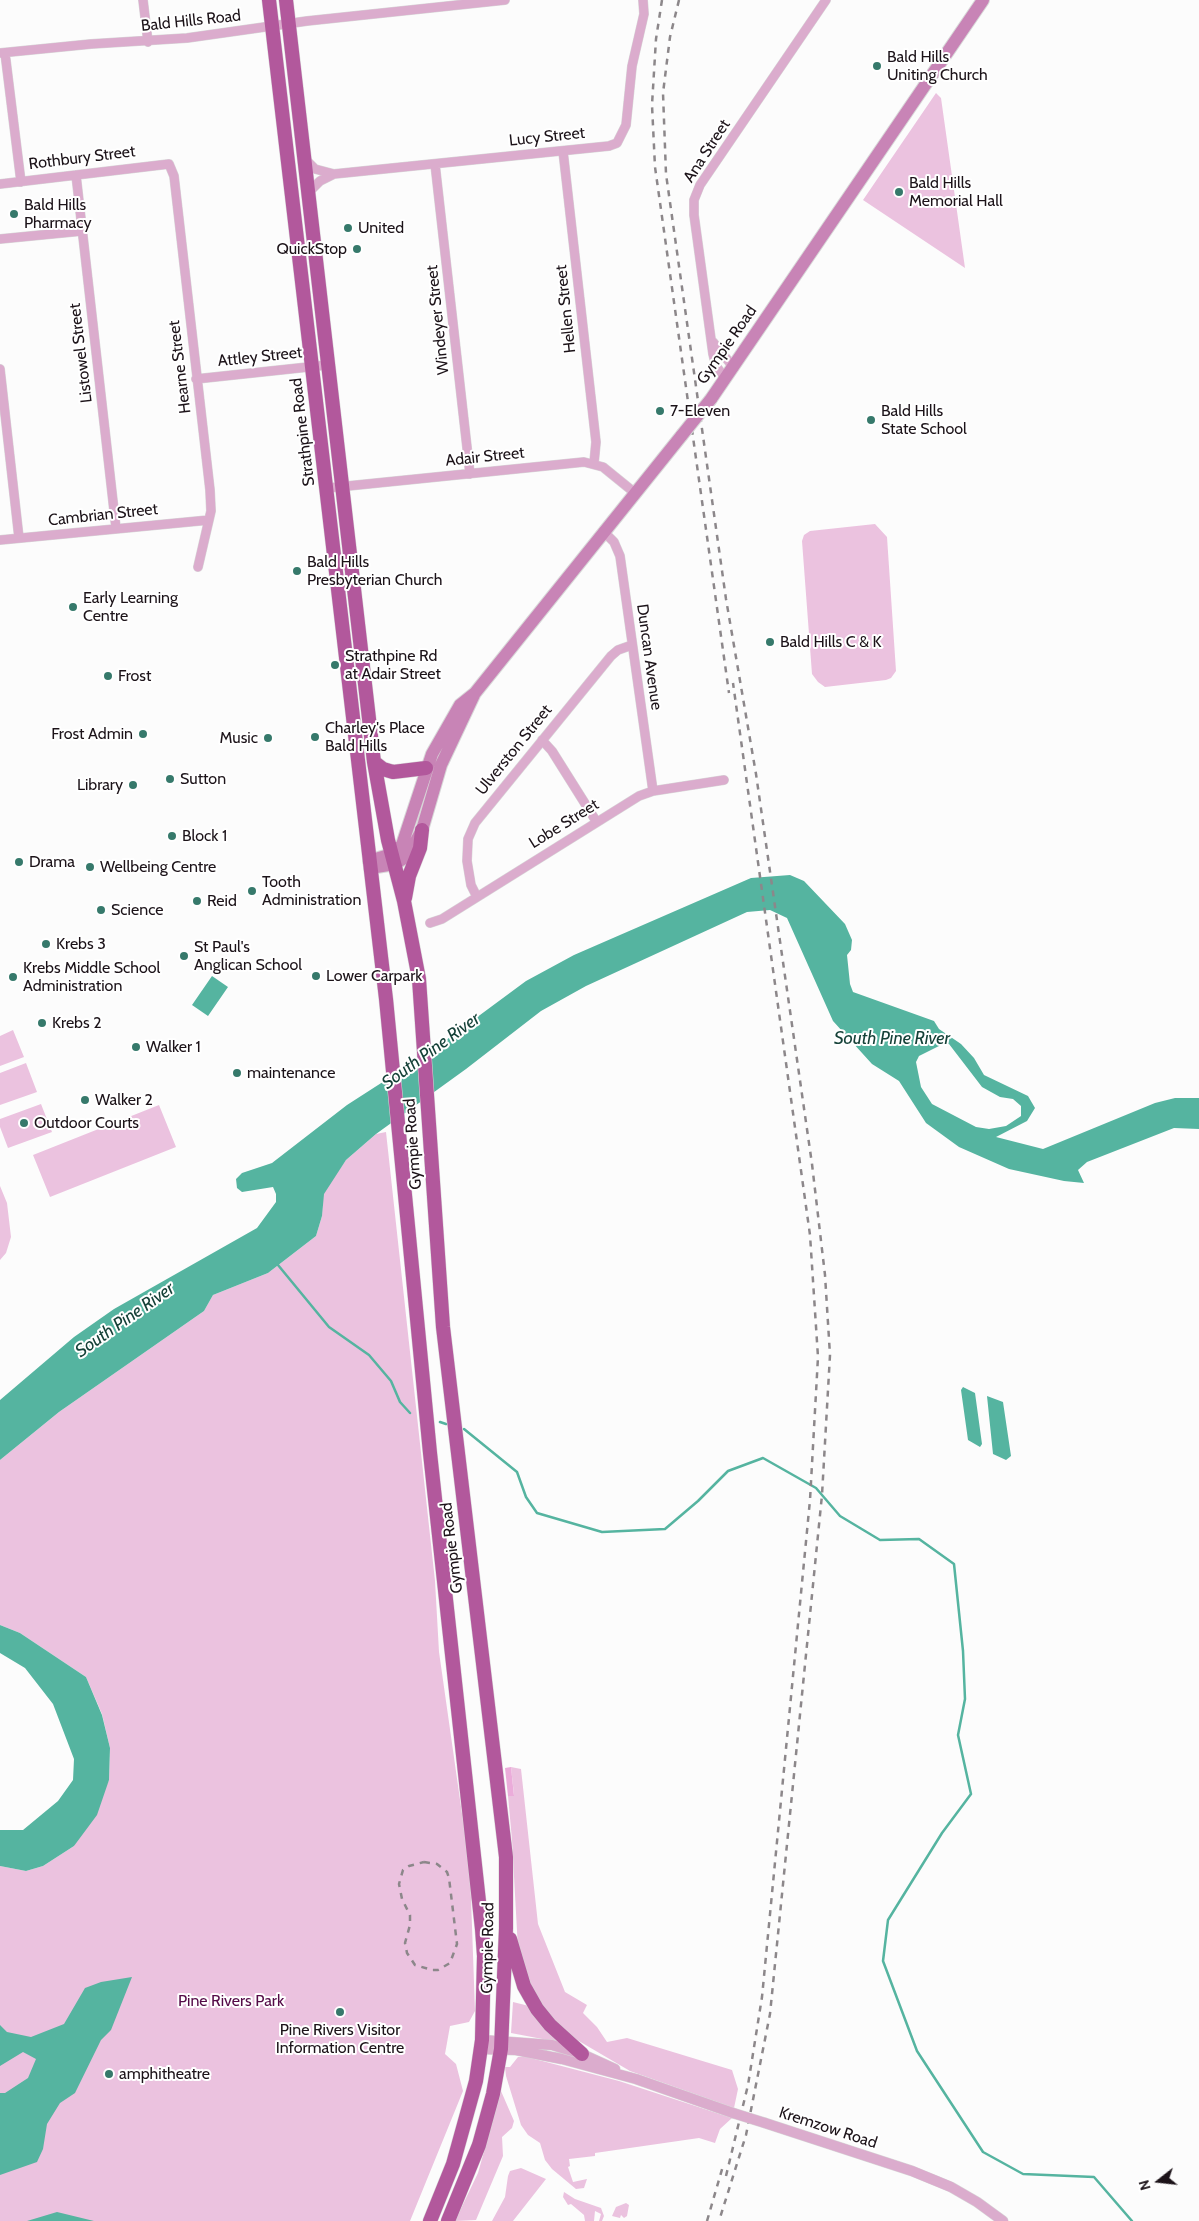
<!DOCTYPE html>
<html>
<head>
<meta charset="utf-8">
<style>
	body { margin:0 }
	#map { position:relative; width:1199px; height:2221px; overflow:hidden; background:#fcfcfc; font-family:Cabin,sans-serif }
	canvas { display:block }
	.north { position:absolute; left:1134px; top:2156px; width:50px; height:50px; -webkit-text-stroke:4px #fff; paint-order:stroke; rotate:254deg; font-size:14px; font-weight:700; line-height:20px; text-align:center; color:#1c1319 }
	.north::after { content:''; display:block; margin:auto; width:18px; height:22px; background:#1c1319; clip-path:polygon(50% 0,100% 100%,50% 72%,0 100%) }
</style>
</head>
<body>
<div id="map">
<canvas width="1199" height="2221"></canvas>
<div class="north">N</div>
</div>
<script>
const ctx = document.querySelector('canvas').getContext('2d');
ctx.lineJoin = 'round';
function fill(path, color) {
  ctx.fillStyle = color;
  ctx.fill(path, 'evenodd');
}
function poly(rows) {
  const path = new Path2D();
  for (const r of rows) {
    path.moveTo(r[0], r[1]);
    for (let i = 2; i < r.length; i += 2) path.lineTo(r[i], r[i + 1]);
  }
  return path;
}
function trace(path, color, width, dash) {
  ctx.strokeStyle = color;
  ctx.lineWidth = width;
  ctx.lineCap = dash ? 'butt' : 'round';
  ctx.setLineDash(dash || []);
  ctx.stroke(path);
}
function label(font, color, halo, rows, align = 'center') {
  ctx.font = font + ' Cabin,sans-serif';
  ctx.lineWidth = 4;
  ctx.setLineDash([]);
  ctx.textBaseline = 'middle';
  ctx.strokeStyle = halo;
  ctx.fillStyle = color;
  for (const [text, x, y, turn = 0] of rows) {
    ctx.save();
    ctx.translate(x, y);
    ctx.rotate((+turn || 0) * Math.PI / 180);
    ctx.textAlign = isNaN(turn) ? turn : align;
    if (halo) ctx.strokeText(text, 0, 0);
    ctx.fillText(text, 0, 0);
    ctx.restore();
  }
}
const green = poly([
	[936,93,941,98,965,268,863,200],
	[875,524,887,537,896,671,891,678,886,680,825,687,818,682,812,674,802,541,804,535,810,531],
	[13,1030,24,1057,0,1066,0,1036],
	[26,1063,37,1092,0,1105,0,1073],
	[41,1104,52,1132,8,1148,0,1127,0,1119],
	[159,1105,176,1147,50,1197,33,1155],
	[386,1132,435,1581,439,1652,470,1870,475,2011,469,2022,450,2026,445,2054,456,2064,463,2091,410,2221,0,2221,0,1866,26,1871,43,1866,74,1846,109,1780,110,1748,102,1714,86,1677,20,1633,0,1625,0,1460,59,1412,204,1311,213,1295,268,1273,316,1236,322,1216,323,1194,332,1180,346,1160,376,1134],
	[0,1186,7,1203,11,1237,6,1253,0,1260],
	[511,1767,521,1769,538,1924,565,1992,587,2005,583,2013,597,2027,607,2042,627,2038,732,2070,738,2089,734,2108,630,2071,572,2037,539,2004,522,1969,518,1949,512,1840,508,1796,514,1795],
	[513,2002,529,2006,559,2040,558,2042,511,2033],
	[518,2057,527,2057,619,2081,732,2118,720,2129,715,2143,699,2138,595,2153,595,2156,569,2159,570,2166,568,2167,573,2182,587,2179,584,2188,576,2189,552,2169,545,2160,540,2143,528,2135,521,2125,506,2076,505,2067,510,2067],
	[501,2091,514,2121,512,2128,502,2137,503,2156,476,2220,455,2221,478,2173],
	[521,2168,546,2179,513,2221,492,2221,505,2197,508,2176,510,2171],
	[564,2192,575,2199,601,2208,604,2216,602,2221,599,2221,601,2214,595,2211,594,2221,585,2221,584,2215,571,2204,568,2205,563,2197],
	[626,2203,629,2205,627,2216,624,2218,621,2215,620,2218,612,2216,616,2207]
]);
const forest = poly([
	[511,1767,514,1796,508,1796,505,1768]
]);
const water = poly([
	[790,875,804,881,845,924,852,940,851,950,847,955,850,984,853,992,934,1021,939,1029,961,1044,974,1058,984,1075,1028,1096,1035,1108,1027,1121,996,1137,1043,1149,1155,1103,1175,1098,1199,1098,1199,1129,1174,1128,1087,1162,1078,1170,1084,1183,1064,1181,1009,1169,959,1147,926,1123,899,1081,872,1064,833,1021,787,918,770,910,747,912,586,986,541,1011,466,1069,376,1134,346,1160,324,1194,322,1216,316,1236,268,1273,213,1295,204,1311,59,1412,0,1460,0,1400,74,1337,114,1309,257,1228,276,1202,276,1194,273,1187,242,1192,237,1188,236,1179,242,1173,272,1163,347,1105,434,1049,526,981,574,955,751,878],
	[949,1044,982,1087,1000,1097,1013,1099,1021,1106,1021,1116,1006,1126,989,1129,976,1127,932,1104,921,1087,916,1062,919,1056,941,1045],
	[212,976,228,987,208,1016,192,1005],
	[963,1387,975,1393,982,1444,980,1447,968,1440,961,1390],
	[987,1396,1003,1402,1011,1456,1006,1460,993,1454],
	[0,1625,20,1633,86,1677,102,1715,110,1748,109,1780,97,1815,74,1846,43,1866,26,1871,0,1866,0,1830,23,1830,58,1801,73,1780,74,1759,53,1704,25,1668,0,1653],
	[132,1977,111,2030,101,2040,75,2093,60,2103,47,2124,43,2149,37,2162,0,2175,0,2093,5,2093,28,2078,36,2059,23,2052,0,2066,0,2025,7,2032,31,2037,64,2024,85,1988,101,1982],
	[57,2212,94,2221,27,2221]
]);
const stream = poly([
	[278,1265,329,1327,369,1355,391,1381,400,1402,410,1413],
	[440,1422,446,1424],
	[464,1429,517,1472,526,1497,537,1513,602,1532,665,1529,698,1501,728,1471,763,1458,816,1488,840,1516,880,1540,919,1539,954,1564,963,1651,965,1699,958,1735,971,1794,942,1833,888,1920,883,1961,917,2051,983,2152,1023,2174,1094,2177,1132,2221]
]);
const minor = poly([
	[143,0,148,42],
	[0,53,91,44,187,38,307,21,505,0],
	[5,53,21,182],
	[563,151,596,442,594,463],
	[304,158,315,169,334,174],
	[435,164,470,474],
	[76,175,116,528],
	[0,184,169,164,174,176,210,490,211,511,198,567],
	[308,193,320,181,334,174,609,146,617,143,626,125,632,66,644,14,643,0],
	[0,239,82,231],
	[713,342,734,368],
	[0,369,19,538],
	[196,379,327,365],
	[726,379,716,366,713,354,694,215,694,200,700,185,826,0],
	[328,488,584,462,603,467,635,493],
	[603,531,614,542,620,556,653,791],
	[0,540,209,520],
	[542,740,552,751,596,821],
	[477,897,471,885,467,861,468,839,475,823,611,656,618,650,632,645],
	[430,923,442,919,639,796,653,791,724,780]
]);
const tertiary = poly([
	[482,2040,552,2045,582,2054,615,2069],
	[480,2049,516,2050,562,2059,636,2079,733,2113],
	[765,2123,912,2171,951,2187,977,2202,1003,2221]
]);
const secondary = poly([
	[711,399,983,0],
	[369,861,392,854,402,845,432,754,460,705,475,693,682,435],
	[370,868,395,864,403,859,411,850,422,830,441,765,474,695]
]);
const trunk = poly([
	[269,0,386,999,430,1453,482,1929,484,1956,482,2040,476,2081,453,2164,430,2221],
	[286,0,374,762,388,840,404,901,419,979,443,1327,506,1857,506,1928,501,2049,493,2094,479,2145,448,2221],
	[374,762,383,769,393,772,426,768],
	[405,898,409,876,420,848,422,830],
	[510,1939,524,1986,537,2009,550,2025,582,2054]
]);
const rail = poly([
	[662,0,656,39,652,105,655,167,729,693],
	[679,0,670,37,663,93,666,174,726,599,756,774,812,1164,825,1275,830,1355,822,1495,770,2014,746,2135,719,2221],
	[424,1862,437,1864,447,1872,449,1878,457,1944,450,1963,438,1970,432,1970,415,1965,407,1953,405,1943,410,1925,410,1915,402,1899,399,1884,403,1870,409,1866,424,1862],
	[726,2176,748,2085,762,1997,810,1500,818,1357,810,1235,733,683],
	[707,2221,723,2166]
]);
const tertiaryBridge = poly([
	[733,2113,765,2123]
]);
const secondaryBridge = poly([
	[682,435,711,399]
]);
const markers = [
	[877,66,5,"#36796b"],
	[899,192,5,"#36796b"],
	[14,214,5,"#36796b"],
	[348,228,5,"#36796b"],
	[357,249,5,"#36796b"],
	[660,411,5,"#36796b"],
	[871,420,5,"#36796b"],
	[297,571,5,"#36796b"],
	[73,607,5,"#36796b"],
	[770,642,5,"#36796b"],
	[335,665,5,"#36796b"],
	[108,676,5,"#36796b"],
	[143,734,5,"#36796b"],
	[315,737,5,"#36796b"],
	[268,738,5,"#36796b"],
	[170,779,5,"#36796b"],
	[133,785,5,"#36796b"],
	[172,836,5,"#36796b"],
	[19,862,5,"#36796b"],
	[90,867,5,"#36796b"],
	[252,891,5,"#36796b"],
	[197,901,5,"#36796b"],
	[101,910,5,"#36796b"],
	[46,944,5,"#36796b"],
	[184,956,5,"#36796b"],
	[316,976,5,"#36796b"],
	[13,977,5,"#36796b"],
	[42,1023,5,"#36796b"],
	[136,1047,5,"#36796b"],
	[237,1073,5,"#36796b"],
	[85,1100,5,"#36796b"],
	[24,1123,5,"#36796b"],
	[340,2012,5,"#36796b"],
	[109,2074,5,"#36796b"]
];
const streetNames = [
	["Bald Hills Road",191,21,-6],
	["Lucy Street",547,137,-6],
	["Ana Street",707,151,-57],
	["Rothbury Street",82,158,-7],
	["Hellen Street",566,309,-96],
	["Windeyer Street",438,320,-96],
	["Gympie Road",727,345,-55],
	["Listowel Street",81,353,-97],
	["Attley Street",260,357,-6],
	["Hearne Street",180,367,-97],
	["Strathpine Road",303,432,-97],
	["Adair Street",485,457,-6],
	["Cambrian Street",103,515,-6],
	["Duncan Avenue",649,657,82],
	["Ulverston Street",514,750,-51],
	["Lobe Street",564,824,-32],
	["Gympie Road",413,1144,-94],
	["Gympie Road",452,1548,-97],
	["Gympie Road",488,1948,-89],
	["Kremzow Road",828,2128,18]
];
const poiNames = [
	["Bald Hills",887,57],
	["Uniting Church",887,75],
	["Bald Hills",909,183],
	["Memorial Hall",909,201],
	["Bald Hills",24,205],
	["Pharmacy",24,223],
	["United",358,228],
	["QuickStop",347,249,"right"],
	["7-Eleven",670,411],
	["Bald Hills",881,411],
	["State School",881,429],
	["Bald Hills",307,562],
	["Presbyterian Church",307,580],
	["Early Learning",83,598],
	["Centre",83,616],
	["Bald Hills C & K",780,642],
	["Strathpine Rd",345,656],
	["at Adair Street",345,674],
	["Frost",118,676],
	["Charley's Place",325,728],
	["Bald Hills",325,746],
	["Frost Admin",133,734,"right"],
	["Music",258,738,"right"],
	["Sutton",180,779],
	["Library",123,785,"right"],
	["Block 1",182,836],
	["Drama",29,862],
	["Wellbeing Centre",100,867],
	["Tooth",262,882],
	["Administration",262,900],
	["Reid",207,901],
	["Science",111,910],
	["Krebs 3",56,944],
	["St Paul's",194,947],
	["Anglican School",194,965],
	["Krebs Middle School",23,968],
	["Administration",23,986],
	["Lower Carpark",326,976],
	["Krebs 2",52,1023],
	["Walker 1",146,1047],
	["maintenance",247,1073],
	["Walker 2",95,1100],
	["Outdoor Courts",34,1123],
	["Pine Rivers Visitor",340,2030,"center"],
	["Information Centre",340,2048,"center"],
	["amphitheatre",119,2074]
];
const parkNames = [
	["Pine Rivers Park",231,2001]
];
const waterNames = [
	["South Pine River",892,1039],
	["South Pine River",431,1051,-36],
	["South Pine River",125,1320,-35]
];
fill(green, '#ebc2df');
fill(forest, '#ebacda');
fill(water, '#55b4a0');
trace(stream, '#55b4a0', 2.5);
trace(minor, '#d8d7d8', 10);
trace(tertiary, '#d8d7d8', 11);
trace(secondary, '#d8d7d8', 14);
trace(trunk, '#d8d7d8', 15);
trace(minor, '#dbaccd', 9);
trace(tertiary, '#dbaccd', 10);
trace(secondary, '#c884b6', 12);
trace(trunk, '#b2589c', 14);
trace(rail, '#8c878a', 2.5, [6, 6]);
trace(tertiaryBridge, '#d8d7d8', 11, []);
trace(secondaryBridge, '#d8d7d8', 14, []);
trace(tertiaryBridge, '#dbaccd', 10);
trace(secondaryBridge, '#c884b6', 12);
for (const [x, y, r, color] of markers) {
  const dot = new Path2D();
  dot.arc(x, y, r, 0, 2 * Math.PI);
  ctx.fillStyle = color;
  ctx.fill(dot);
  trace(dot, '#fff', 2);
}
label('16px', '#1c1319', '#fff', streetNames);
label('16px', '#1c1319', '#fff', poiNames, 'left');
label('16px', '#550b48', '#fff', parkNames);
label('italic 18px', '#154138', '#fff', waterNames);
</script>
</body>
</html>
